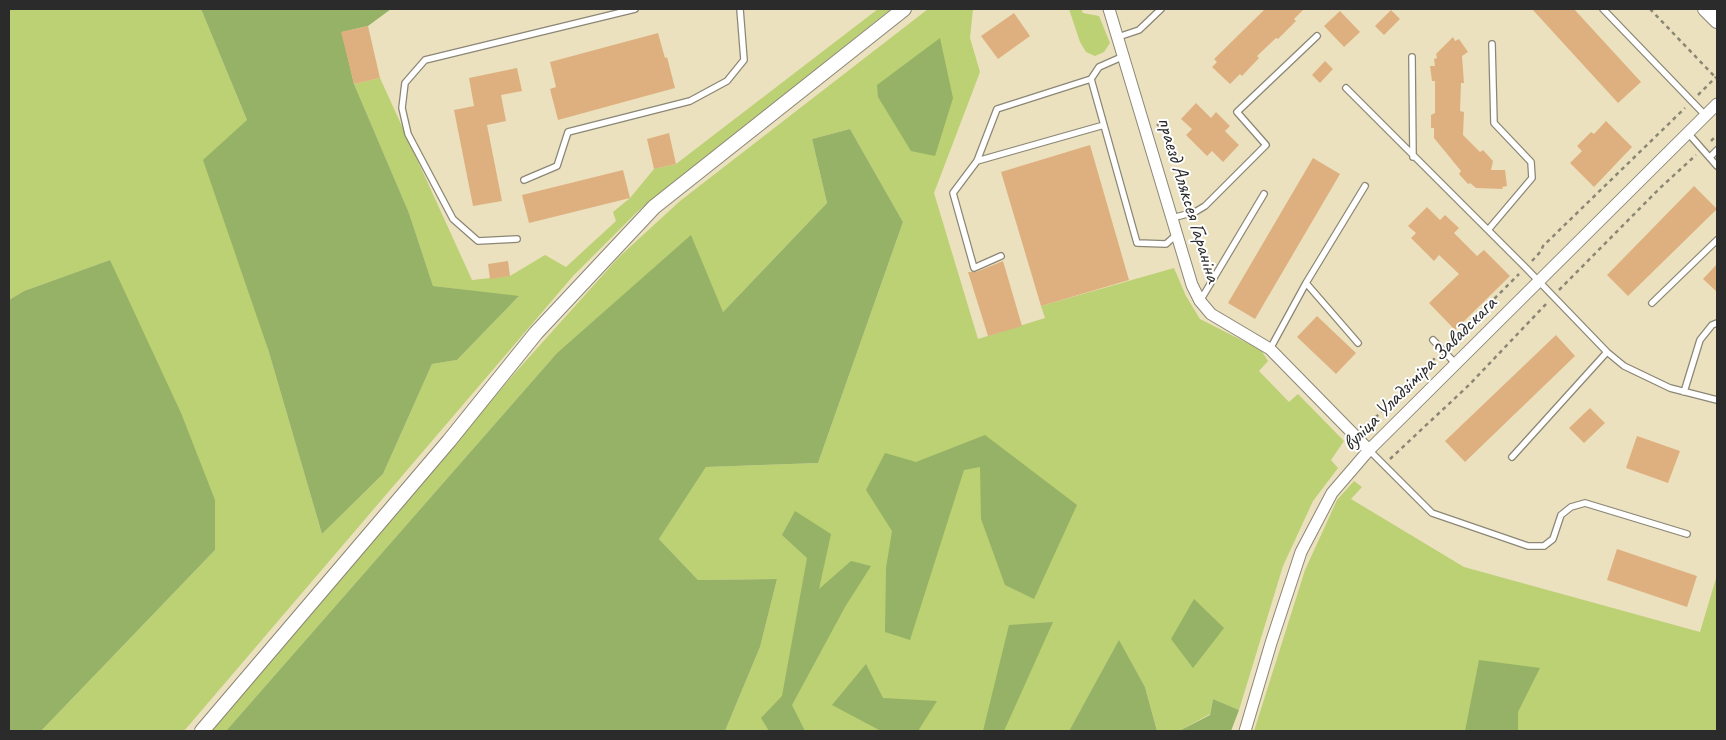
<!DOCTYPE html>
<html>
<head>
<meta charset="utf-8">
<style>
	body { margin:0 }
	#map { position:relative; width:1726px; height:740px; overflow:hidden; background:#ebe1bf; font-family:Caveat,sans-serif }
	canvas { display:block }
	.frame { position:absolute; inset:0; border:10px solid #2b2b2b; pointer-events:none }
</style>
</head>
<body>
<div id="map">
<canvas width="1726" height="740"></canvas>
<div class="frame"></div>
</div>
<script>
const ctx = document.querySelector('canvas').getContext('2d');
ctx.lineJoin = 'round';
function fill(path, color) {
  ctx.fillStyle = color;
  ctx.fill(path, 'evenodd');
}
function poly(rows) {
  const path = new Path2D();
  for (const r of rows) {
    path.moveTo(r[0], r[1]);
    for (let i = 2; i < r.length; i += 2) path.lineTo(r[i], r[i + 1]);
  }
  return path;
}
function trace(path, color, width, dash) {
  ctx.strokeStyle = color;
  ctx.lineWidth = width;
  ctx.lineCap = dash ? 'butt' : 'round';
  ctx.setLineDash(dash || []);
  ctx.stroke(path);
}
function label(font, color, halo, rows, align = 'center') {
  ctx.font = font + ' Caveat,sans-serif';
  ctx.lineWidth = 4;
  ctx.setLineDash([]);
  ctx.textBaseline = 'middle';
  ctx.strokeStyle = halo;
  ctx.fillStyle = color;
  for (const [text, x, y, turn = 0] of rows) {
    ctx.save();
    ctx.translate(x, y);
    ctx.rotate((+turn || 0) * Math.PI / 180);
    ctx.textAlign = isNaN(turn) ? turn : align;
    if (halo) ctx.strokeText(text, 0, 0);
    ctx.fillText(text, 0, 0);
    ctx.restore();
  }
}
const green = poly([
	[9,9,201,9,247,120,268,349,322,534,383,474,432,364,457,360,518,297,433,286,409,213,354,84,380,78,472,280,510,276,545,255,566,267,616,221,613,212,630,198,654,169,676,164,878,9,891,9,638,211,573,276,184,731,41,731,215,550,110,260,24,291,9,300],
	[928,9,973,9,970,38,980,72,934,193,978,339,1045,318,1041,306,1174,268,1186,296,1200,319,1261,350,1268,361,1259,371,1289,402,1298,394,1344,441,1331,460,1338,468,1313,501,1283,566,1239,710,1213,699,1210,714,1179,731,1157,731,1145,687,1119,641,1069,731,725,731,760,647,777,579,698,580,659,539,706,467,818,463,903,222,850,129,812,139,827,203,722,313,691,236,557,353,226,731,213,731,212,729,514,374,619,257,680,201],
	[1069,9,1081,9,1083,13,1099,16,1110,43,1104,52,1095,56,1086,52,1080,42],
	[1354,481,1362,487,1351,499,1464,567,1700,632,1717,575,1717,731,1254,731,1305,570,1337,500]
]);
const forest = poly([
	[201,9,391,9,368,26,342,32,354,84,409,213,433,286,519,296,457,360,432,364,383,474,322,534,268,349,203,160,247,120],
	[940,38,953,98,935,156,911,151,878,97,877,85],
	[850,129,903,222,818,463,706,467,659,539,698,580,777,579,760,647,725,731,226,731,557,353,691,235,723,312,827,203,812,139],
	[110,260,181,413,215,500,215,550,41,731,9,731,9,300,24,291],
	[985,435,1077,505,1034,599,1005,585,981,519,980,467,964,470,910,640,885,632,886,568,892,531,866,490,885,453,916,462],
	[795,511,831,534,819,589,851,561,871,566,845,607,792,705,805,731,769,731,761,718,782,696,807,558,782,535],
	[1194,599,1224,628,1193,668,1171,639],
	[1053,622,1004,731,983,731,1009,625],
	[1119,640,1145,687,1157,731,1069,731],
	[1479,660,1540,668,1518,712,1518,731,1465,731],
	[866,664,883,698,937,701,918,731,881,731,832,705],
	[1213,699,1239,710,1231,731,1179,731,1210,715]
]);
const building = poly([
	[1265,9,1304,9,1294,19,1296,21,1278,39,1276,38,1257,56,1259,58,1242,76,1240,74,1230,84,1212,67,1217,62,1214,59],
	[1532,9,1574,9,1641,82,1618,103],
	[1391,10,1400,19,1384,35,1375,26],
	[1340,11,1360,32,1344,47,1324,26],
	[1014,13,1030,36,998,59,981,36],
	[368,26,380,78,354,84,341,32],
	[658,33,665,58,667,57,675,88,558,120,550,89,556,87,550,62],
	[1453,37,1455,41,1459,39,1468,52,1462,56,1464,83,1461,83,1460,111,1464,112,1463,135,1480,152,1483,150,1493,161,1491,170,1505,170,1507,186,1502,187,1503,189,1476,188,1470,183,1468,184,1459,174,1461,171,1434,138,1434,128,1431,128,1431,115,1435,113,1435,81,1432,81,1430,66,1435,66,1434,59,1437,58,1436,54],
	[1325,61,1333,69,1320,83,1312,75],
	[517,68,522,91,501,95,506,121,487,125,502,201,473,206,454,110,474,106,469,78],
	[1196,103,1211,118,1216,112,1230,126,1225,131,1239,145,1223,162,1212,151,1207,156,1186,135,1192,129,1181,119],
	[1606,121,1632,147,1594,187,1570,163,1582,151,1577,146,1591,132,1594,134],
	[669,133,676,164,654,169,647,139],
	[1090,145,1129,280,1041,306,1001,172],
	[1313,158,1340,174,1255,319,1228,303],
	[623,170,630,198,529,223,522,195],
	[1694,186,1717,209,1628,296,1607,275],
	[1427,207,1440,220,1445,215,1459,228,1454,233,1477,256,1484,250,1510,276,1455,330,1429,303,1459,274,1439,255,1434,261,1411,238,1416,233,1408,226],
	[508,261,510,276,490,279,488,264],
	[1003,261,1022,326,988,336,968,272,976,272],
	[1717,264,1717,292,1703,279],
	[1317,316,1356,353,1336,374,1297,337],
	[1556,335,1575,356,1465,462,1445,441],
	[1590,408,1605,423,1584,443,1569,428],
	[1637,436,1680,451,1668,483,1626,468],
	[1617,549,1697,576,1687,607,1607,580]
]);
const path = poly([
	[1650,9,1717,79],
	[1698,95,1716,77],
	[1157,124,1168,134],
	[1711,141,1717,135],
	[1532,261,1541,251,1543,246,1685,108],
	[1559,290,1660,188,1696,155],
	[1449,344,1519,274],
	[1364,429,1436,357],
	[1390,459,1469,385,1547,303]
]);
const service = poly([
	[1603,9,1706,116],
	[1118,37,1139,30,1161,9],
	[1412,57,1413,157],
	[1091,79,1137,243,1166,244,1176,235],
	[1346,88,1526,268,1607,352,1624,366,1670,388,1717,400],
	[1688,133,1717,166],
	[1710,157,1717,150],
	[977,161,1104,125],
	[524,180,557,166,568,132,690,101,727,81,744,60,740,9],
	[1172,218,1195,212,1205,206,1266,145,1237,112,1317,36],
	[1488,230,1532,178,1531,162,1494,123,1492,44],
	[517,239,478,241,453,219,408,134,402,108,405,83,425,60,635,9],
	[1001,256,974,268,953,193,977,161,997,109,1091,79,1099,67,1124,56],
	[1306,283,1358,343],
	[1200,301,1264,194],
	[1652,303,1717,240],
	[1433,340,1455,363],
	[1270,349,1306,283,1365,186],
	[1684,392,1700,340,1712,325,1717,323],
	[1369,450,1432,513,1528,546,1544,546,1553,539,1561,515,1571,507,1585,503,1687,534],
	[1512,457,1607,352]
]);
const minor = poly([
	[1109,9,1192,285,1200,301,1211,314,1270,349,1369,450],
	[1245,731,1271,643,1301,552,1332,493,1369,450,1717,104]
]);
const tertiary = poly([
	[1705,9,1717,21],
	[202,731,449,441,536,333,654,207,904,9]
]);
const streetNames = [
	["праезд Аляксея Гараніна",1188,200,73],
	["вуліца Уладзіміра Завадскага",1420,374,-45]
];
fill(green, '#bcd074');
fill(forest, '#95b266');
fill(building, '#dfb07f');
trace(service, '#8b8675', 8);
trace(minor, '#8b8675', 13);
trace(tertiary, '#8b8675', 16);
trace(path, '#8b8675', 2.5, [4, 4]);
trace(service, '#fff', 5.5);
trace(minor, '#fff', 11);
trace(tertiary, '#fff', 14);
label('21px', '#2b2b2b', '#fff', streetNames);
</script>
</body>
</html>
